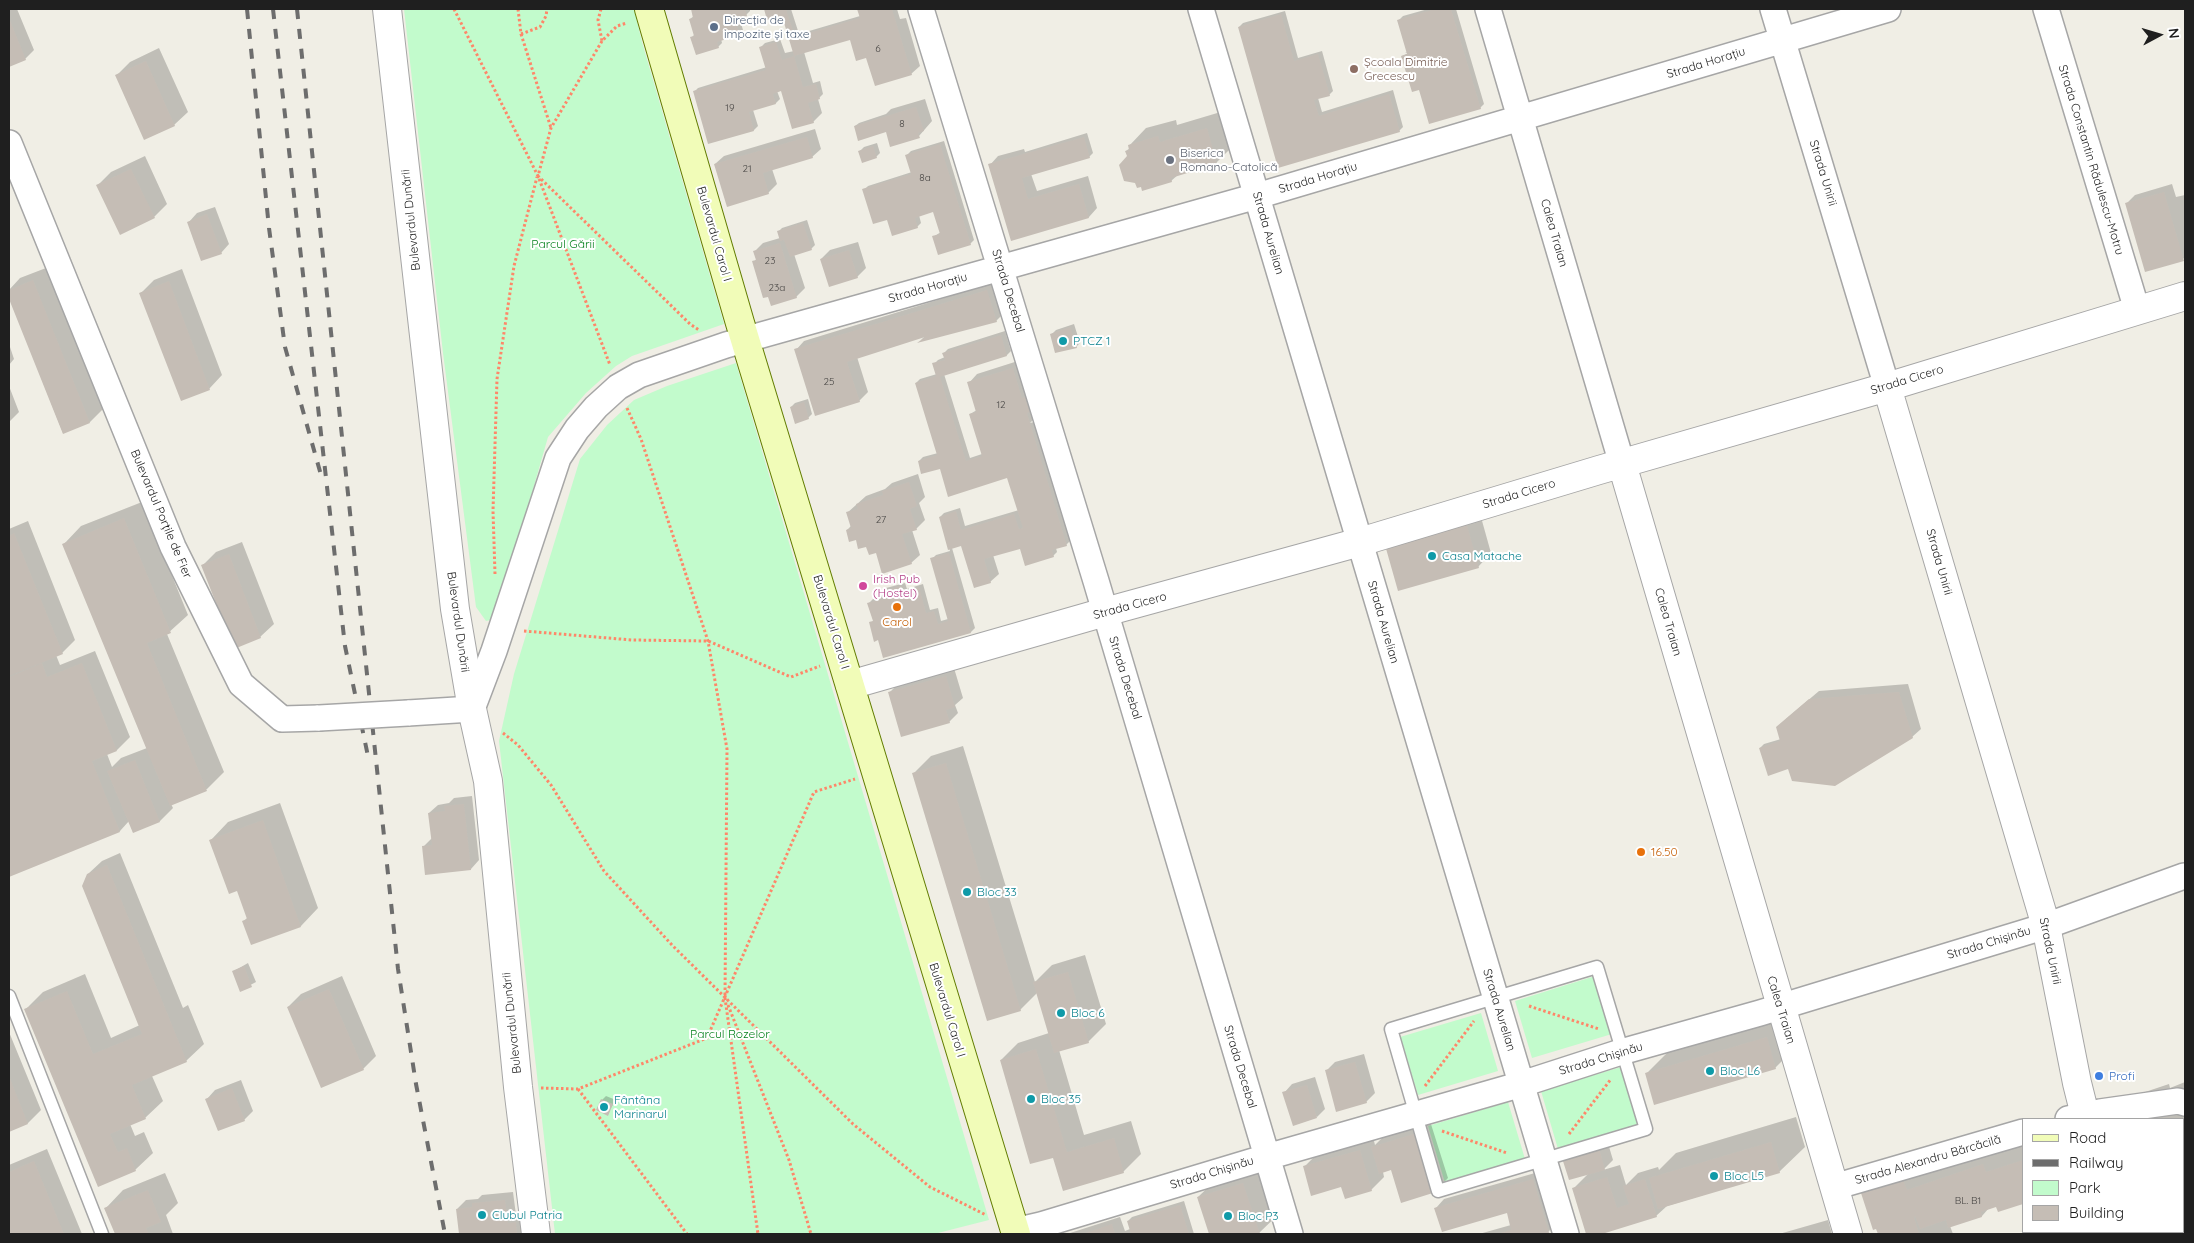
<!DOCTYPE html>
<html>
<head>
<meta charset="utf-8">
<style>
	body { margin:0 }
	#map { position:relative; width:2194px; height:1243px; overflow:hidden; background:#f0eee5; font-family:Quicksand,sans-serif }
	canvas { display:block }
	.frame { position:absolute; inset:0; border:10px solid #1f1f1f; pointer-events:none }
	.legend { position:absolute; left:2022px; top:1118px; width:162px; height:115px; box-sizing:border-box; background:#fff; border:1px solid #a5a5a5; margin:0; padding:6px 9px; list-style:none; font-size:15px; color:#1f1f1f }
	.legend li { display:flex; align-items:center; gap:10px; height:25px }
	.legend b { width:25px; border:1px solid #a5a5a5 }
	.north { position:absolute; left:2134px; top:10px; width:50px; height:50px; -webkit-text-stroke:4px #fff; paint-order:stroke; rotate:84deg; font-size:14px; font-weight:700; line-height:20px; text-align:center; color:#1f1f1f }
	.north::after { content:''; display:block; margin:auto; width:18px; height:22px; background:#1f1f1f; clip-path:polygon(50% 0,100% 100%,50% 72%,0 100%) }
</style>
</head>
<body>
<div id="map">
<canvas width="2194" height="1243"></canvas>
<div class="frame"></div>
<ul class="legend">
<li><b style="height:6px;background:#f1fcb8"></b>Road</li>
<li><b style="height:6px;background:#6d6d6d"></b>Railway</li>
<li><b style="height:14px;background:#c2fbcc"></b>Park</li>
<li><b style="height:14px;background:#c5bdb5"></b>Building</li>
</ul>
<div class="north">N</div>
</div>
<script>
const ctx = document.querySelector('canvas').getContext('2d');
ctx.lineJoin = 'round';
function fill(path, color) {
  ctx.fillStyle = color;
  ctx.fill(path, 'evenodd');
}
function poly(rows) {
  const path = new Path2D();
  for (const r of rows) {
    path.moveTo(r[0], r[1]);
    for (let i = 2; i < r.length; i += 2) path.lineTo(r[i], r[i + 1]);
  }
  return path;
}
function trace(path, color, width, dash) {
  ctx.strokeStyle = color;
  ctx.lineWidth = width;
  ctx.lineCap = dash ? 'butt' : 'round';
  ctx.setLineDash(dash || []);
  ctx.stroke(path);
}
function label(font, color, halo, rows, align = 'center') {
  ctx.font = font + ' Quicksand,sans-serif';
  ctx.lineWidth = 4;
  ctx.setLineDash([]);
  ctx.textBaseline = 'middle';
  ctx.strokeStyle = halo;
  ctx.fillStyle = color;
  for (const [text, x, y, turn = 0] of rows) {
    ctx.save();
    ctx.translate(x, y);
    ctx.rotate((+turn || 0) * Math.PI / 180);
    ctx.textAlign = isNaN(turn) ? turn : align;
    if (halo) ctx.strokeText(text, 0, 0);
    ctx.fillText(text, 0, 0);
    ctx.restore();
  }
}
const park = poly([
	[404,9,634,9,642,42,724,324,632,356,616,366,586,393,548,437,496,619,486,621,476,607,443,353],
	[736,363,989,1220,934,1234,555,1234,499,741,514,674,580,459,607,425,634,400,667,386],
	[1595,976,1612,1034,1532,1058,1515,1001],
	[1481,1013,1498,1071,1418,1095,1400,1037],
	[1621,1067,1638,1124,1558,1149,1541,1091],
	[1508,1102,1525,1159,1445,1183,1428,1126]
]);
const shadow = poly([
	[9,9,17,9,34,50,25,59,9,65],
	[692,9,750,9,750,11,746,15,739,17,743,30,739,34,721,39,722,43,718,47,692,37,695,34,690,19,694,16],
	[765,9,791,9,799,34,860,16,858,9,897,9,900,19,906,18,920,66,911,74,867,56,854,37,804,52,813,83,820,81,823,94,818,99,822,113,813,122,782,90,777,91,780,99,776,103,753,110,758,126,754,130,709,143,694,92,698,88,767,67,761,47,765,43,780,39,785,53,794,51,783,14,768,18],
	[1428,9,1456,9,1484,104,1480,108,1420,89,1402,56,1413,51,1405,53,1408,51,1399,20,1403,16],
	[1285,11,1298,58,1322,51,1333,91,1329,95,1318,98,1322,112,1393,90,1403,127,1399,131,1279,166,1239,27,1243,23],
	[159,48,188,112,174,125,145,138,117,75,130,62],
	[925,99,932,121,919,136,855,126,859,123,886,114,891,109],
	[1224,111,1234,145,1216,163,1179,174,1171,181,1128,156,1126,151,1130,148,1129,146,1146,128,1176,120,1177,125],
	[815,129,821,149,812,157,772,169,777,184,768,193,715,164,724,156],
	[1087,133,1093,153,1089,157,1031,174,1037,191,1088,176,1097,208,1089,217,1012,239,990,165,998,156,1024,149,1025,152],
	[944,141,974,240,970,244,933,237,941,232,934,210,919,215,921,223,917,227,887,218,864,190,868,186,912,172,907,155,911,151],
	[877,143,880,153,876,157,860,151,864,147],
	[145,156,167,204,154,217,98,185,111,172],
	[2172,184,2176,197,2185,195,2185,258,2146,271,2126,204,2135,195],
	[215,207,229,244,221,253,189,222,197,213],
	[807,220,815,245,811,249,794,254,805,288,796,297,754,262,757,258,755,251,763,243,780,238,778,232,782,228],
	[858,242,866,268,857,277,821,259,830,250],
	[46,268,103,409,90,422,63,433,9,296,9,290,20,278],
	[182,269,222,375,209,389,141,293,154,280],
	[996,282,1005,312,996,321,921,340,926,335,857,357,868,392,859,401,796,350,804,341],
	[1074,324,1080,343,1076,347,1052,334,1056,330],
	[1005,331,1011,351,1007,355,944,374,970,458,982,454,970,414,977,410,969,383,977,374,1021,360,1038,415,1030,423,1034,422,1070,541,1066,545,1056,548,1057,552,1053,556,1020,547,993,555,999,574,990,582,965,544,952,548,975,628,971,632,879,639,871,623,874,620,869,603,873,599,883,596,882,592,886,588,905,583,907,589,923,584,930,610,938,608,941,621,948,619,932,559,936,555,950,551,940,517,944,513,960,508,965,526,1019,510,1008,477,940,467,919,461,923,457,938,453,916,383,920,379,937,374,934,364,938,360,945,357,944,353,948,349],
	[9,344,14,359,9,365],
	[9,386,19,412,9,422],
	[808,399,812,414,808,418,791,407,795,403],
	[918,474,925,497,919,503,925,520,916,529,912,530,920,555,911,563,876,552,847,530,851,526,847,513,866,496,885,489,892,483],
	[142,502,188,615,167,634,224,772,207,789,171,804,173,808,160,821,133,832,129,821,120,831,9,876,9,529,28,521,75,640,62,653,56,655,60,665,95,651,130,737,117,750,107,754,112,767,121,758,147,748,64,544,81,526],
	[1479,510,1491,553,1478,567,1399,589],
	[242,542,274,624,260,637,203,565,216,552],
	[954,668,963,698,955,705,958,713,949,722,890,692,898,684],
	[1908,684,1921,729,1912,737,1789,768,1760,748,1764,744,1781,739,1786,719,1819,691],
	[963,746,1035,982,1052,965,1085,955,1106,1024,1088,1042,1059,1050,1084,1135,1131,1121,1141,1154,1123,1172,1054,1156,1001,1060,1018,1043,1049,1033,1037,993,1020,1010,914,773,931,756],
	[472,796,479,860,471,869,423,847,432,838,429,813,438,805,449,803,454,798],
	[280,803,318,908,301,926,252,943,244,921,248,917,238,890,211,840,228,822],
	[120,853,183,1008,188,1005,204,1044,186,1061,152,1076,163,1101,145,1118,130,1124,135,1136,144,1132,153,1153,135,1170,99,1185,26,1009,43,992,85,974,111,1038,140,1025,88,874,102,861],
	[248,963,256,982,241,990,234,971],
	[342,976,376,1056,363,1069,288,1007,301,994],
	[1792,1013,1801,1042,1775,1068,1646,1074,1672,1048],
	[9,1032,41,1110,28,1123,9,1131],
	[1364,1054,1375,1093,1366,1102,1326,1071,1335,1062],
	[1315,1077,1325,1109,1317,1117,1284,1093,1292,1084],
	[241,1080,253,1111,244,1120,218,1130,207,1099,215,1090],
	[2185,1082,2185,1119,2183,1121,2183,1119,2114,1119,2139,1094,2169,1084,2170,1088],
	[606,1096,616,1100,607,1114,602,1100],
	[1796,1117,1805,1147,1779,1172,1667,1206,1656,1216,1598,1234,1588,1234,1573,1189,1589,1173,1569,1179,1607,1140,1613,1160,1603,1170,1620,1165,1626,1185,1638,1173,1658,1167,1659,1170,1676,1153],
	[1430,1121,1448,1178,1435,1191,1391,1169,1383,1172,1384,1177,1371,1190,1342,1186,1304,1167,1317,1154,1373,1137,1375,1145,1385,1135],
	[2023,1144,2023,1204,1997,1206,1989,1208,1982,1216,1950,1226,1953,1234,1879,1234,1863,1194,1888,1168],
	[47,1149,82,1234,9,1234,9,1165],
	[1269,1158,1285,1208,1259,1233,1210,1234,1198,1197,1224,1172],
	[1542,1171,1557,1223,1548,1232,1541,1234,1479,1234,1511,1225,1508,1212,1436,1208,1444,1199],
	[2183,1172,2185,1180,2185,1234,2130,1234,2130,1232,2183,1232],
	[165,1173,178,1203,166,1215,173,1234,117,1234,106,1208,123,1190],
	[513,1192,516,1215,524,1214,527,1234,460,1234,457,1209,466,1200,478,1199,482,1195],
	[1184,1201,1194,1234,1067,1234,1120,1217,1125,1231,1130,1229,1128,1221,1132,1217],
	[1828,1220,1832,1234,1779,1234],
	[2032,1232,2104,1232,2102,1234,2032,1234]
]);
const building = poly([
	[691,9,745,9,747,16,735,20,740,35,717,42,719,48,696,55,690,37,694,36,689,19,693,18],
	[764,9,786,9,795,37,860,18,857,9,892,9,912,75,875,86,866,58,856,61,850,40,794,56,782,16,767,20],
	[1435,9,1451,9,1481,109,1429,124,1419,90,1412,92,1401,56,1407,54,1397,20],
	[1281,14,1294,61,1318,54,1330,96,1314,100,1319,116,1389,94,1400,132,1278,168,1238,27],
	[9,18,26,60,9,67],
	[776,42,782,60,794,56,803,87,816,84,820,99,808,103,814,123,792,129,781,91,773,94,776,104,749,112,754,131,708,144,693,91,766,70,759,47],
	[146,61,175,126,144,140,115,75],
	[916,107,924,131,918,133,920,138,890,147,886,132,858,141,854,126],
	[1207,128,1217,164,1171,178,1172,182,1142,191,1141,187,1137,188,1135,183,1124,181,1119,165,1127,156,1125,151,1129,150,1128,145,1158,136,1160,142],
	[807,137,813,158,763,173,769,194,727,207,714,164],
	[1084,137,1090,158,1022,178,1028,199,1079,184,1089,218,1011,241,988,164],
	[940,144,971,245,938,255,932,236,940,234,933,212,915,218,918,228,892,236,887,220,873,224,862,189,911,174,905,155],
	[873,146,877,158,862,163,858,151],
	[131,169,155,218,120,235,96,185],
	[2164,192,2184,261,2145,272,2125,203],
	[207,214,222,254,201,261,187,222],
	[803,223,812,250,790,257,784,240,780,241,777,231],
	[780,243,797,298,771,306,768,297,763,298,752,261,756,260,753,251],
	[849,250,858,278,829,287,820,259],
	[33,280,90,423,63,434,9,299,9,290],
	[169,281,210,390,181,401,139,293],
	[987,290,997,322,917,343,925,337,847,362,860,402,815,416,794,349],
	[1070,327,1077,348,1055,353,1050,334],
	[1001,335,1007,356,940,377,966,461,982,456,969,414,976,412,967,382,1013,368,1022,398,1025,397,1030,412,1027,413,1067,546,1052,550,1054,557,1025,566,1020,549,984,559,991,583,974,588,961,546,948,550,939,517,956,511,961,530,1014,514,1019,529,1023,528,1007,478,948,497,940,469,921,474,918,461,937,455,915,383,936,376,932,363,945,360,942,353],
	[804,402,809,419,795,424,790,407],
	[909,482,917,506,910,509,917,530,902,534,912,564,882,574,876,553,869,555,866,547,858,549,856,540,849,542,846,530,851,528,846,512,858,509,856,504,883,495,882,491],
	[124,518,171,633,147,643,207,791,170,806,62,544],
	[1466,522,1479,568,1398,591,1385,545],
	[14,533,63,654,9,676,9,536],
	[949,553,971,633,883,658,878,640,874,642,869,622,873,621,867,603,883,599,881,592,901,586,903,592,919,587,926,613,934,611,938,624,948,621,930,558],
	[229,554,261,638,234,649,201,565],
	[42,663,47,677,82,663,117,751,92,761,120,832,9,877,9,677],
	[946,676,955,707,946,710,950,723,901,737,888,692],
	[1899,692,1913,738,1835,786,1792,781,1788,769,1768,776,1759,748,1780,741,1776,727,1809,699],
	[135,760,160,822,133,833,107,771],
	[946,763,1021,1011,987,1021,912,773],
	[464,804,471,870,425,875,422,846,432,845,428,813,445,811,444,806],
	[263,820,301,927,251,945,242,921,247,919,237,891,229,894,209,840],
	[107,865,187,1062,132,1085,146,1119,110,1134,118,1152,127,1148,136,1171,98,1187,24,1009,67,991,93,1054,142,1034,82,886,87,874],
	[244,966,252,987,240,992,232,971],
	[1068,972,1089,1043,1054,1053,1033,982],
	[329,989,364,1070,321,1088,287,1007],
	[1767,1037,1776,1069,1654,1105,1645,1073],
	[1036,1049,1067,1152,1114,1138,1124,1173,1063,1191,1053,1158,1030,1164,1000,1060],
	[1355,1062,1367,1103,1336,1112,1325,1070],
	[9,1076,28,1124,9,1132],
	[1307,1085,1317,1118,1293,1126,1282,1092],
	[232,1088,245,1121,218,1131,205,1099],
	[601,1099,613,1104,608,1116,596,1110],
	[1417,1133,1436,1192,1401,1203,1391,1170,1379,1174,1371,1147],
	[1771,1142,1780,1173,1658,1209,1649,1178],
	[1599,1148,1605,1170,1569,1180,1562,1158],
	[1360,1150,1372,1191,1345,1199,1341,1187,1311,1196,1303,1166],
	[2023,1160,2023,1204,1998,1212,1996,1207,1981,1212,1982,1217,1948,1228,1946,1220,1920,1229,1915,1216,1914,1217,1919,1234,1878,1234,1876,1229,1873,1230,1861,1193,1903,1180,1907,1190,1983,1164,1986,1172],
	[34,1161,64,1234,9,1234,9,1172],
	[1607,1177,1617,1208,1629,1204,1623,1186,1645,1179,1657,1217,1602,1234,1586,1234,1572,1188],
	[1533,1179,1549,1233,1498,1234,1511,1230,1507,1213,1442,1232,1434,1208],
	[1243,1183,1260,1234,1209,1234,1197,1197],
	[148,1190,161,1222,146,1228,149,1234,115,1234,104,1208],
	[505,1200,508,1223,516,1222,517,1234,459,1234,456,1209,472,1207,472,1203],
	[1180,1205,1189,1234,1131,1234,1127,1221],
	[1112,1224,1115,1234,1083,1234],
	[2031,1232,2073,1232,2074,1234,2032,1234],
	[2128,1232,2174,1232,2175,1234,2129,1234]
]);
const path = poly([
	[454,9,538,176,610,365],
	[518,9,521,34,540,27,546,16,547,9],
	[601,9,598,20,602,41,617,26,627,23],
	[521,34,551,128],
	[602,41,551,128,538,176,690,324,699,330],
	[627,408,641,439,708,641,727,749,725,998,758,1234],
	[495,574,493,511,497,379,514,266,537,177],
	[524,631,632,640,708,641,791,677,820,666],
	[503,733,518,745,551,785,604,871,672,945,853,1124,930,1187,986,1215],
	[728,1005,789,1160,811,1234],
	[1529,1006,1599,1029],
	[1425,1086,1474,1021],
	[541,1088,578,1089,707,1038,814,792,855,779],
	[578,1089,687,1234],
	[1442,1131,1507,1153],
	[1569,1134,1611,1079]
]);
const service = poly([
	[1597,967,1646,1129,1438,1191,1391,1029,1597,967],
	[9,996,102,1234]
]);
const minor = poly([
	[921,9,1096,581,1290,1234],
	[1201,9,1566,1234],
	[1488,9,1622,464],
	[1773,9,1887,387],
	[2046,9,2137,310],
	[9,143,173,547,241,684,282,719,319,718],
	[408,713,472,709,494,651,558,458,577,429,596,407,618,387,639,375,726,345,1257,196,1888,9],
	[2068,1119,2100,1112,2178,1101,2185,1103],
	[1834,1187,2023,1132],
	[1015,1231,1041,1225,1267,1157,1522,1084,1621,1052,1760,1013,2046,926,2184,876]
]);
const tertiary = poly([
	[387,9,455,609,472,709,488,781,518,1087,536,1234],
	[1887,387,2046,926,2077,1083,2086,1119],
	[1622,464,1848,1234],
	[850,685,1105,612,1360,542,1599,470,1887,387,2185,296],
	[2120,1232,2121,1234]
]);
const secondary = poly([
	[649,9,740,323,1016,1234]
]);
const rail = poly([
	[247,9,269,228,285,347,321,475],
	[273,9,345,646,369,761],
	[297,9,398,969,416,1084,445,1234]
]);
const minorBridge = poly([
	[319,718,408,713]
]);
const markers = [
	[714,27,5,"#5c6f8a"],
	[1354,69,5,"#8d6e63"],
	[1170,160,5,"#6b7280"],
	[1063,341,5,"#0f9aa8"],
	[1432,556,5,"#0f9aa8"],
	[863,586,5,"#d1479c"],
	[897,607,5,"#e8710a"],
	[1641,852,5,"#e8710a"],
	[967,892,5,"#0f9aa8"],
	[1061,1013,5,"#0f9aa8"],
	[1710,1071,5,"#0f9aa8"],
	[2099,1076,5,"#3f7fe0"],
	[1031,1099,5,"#0f9aa8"],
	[604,1107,5,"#0f9aa8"],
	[1714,1176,5,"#0f9aa8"],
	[482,1215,5,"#0f9aa8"],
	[1228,1216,5,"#0f9aa8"]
];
const numberNames = [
	["6",878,49],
	["19",730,108],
	["8",902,124],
	["21",747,169],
	["8a",925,178],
	["23",770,261],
	["23a",777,288],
	["25",829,382],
	["12",1001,405],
	["27",881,520],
	["BL. B1",1968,1201]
];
const serviceNames = [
	["Direcția de",724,20],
	["impozite și taxe",724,34]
];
const educationNames = [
	["Școala Dimitrie",1364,62],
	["Grecescu",1364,76]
];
const streetNames = [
	["Strada Horațiu",1706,63,-17],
	["Strada Constantin Rădulescu-Motru",2091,160,73],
	["Strada Unirii",1823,173,73],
	["Strada Horațiu",1318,178,-17],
	["Bulevardul Dunării",411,220,-96],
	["Strada Aurelian",1268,233,74],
	["Calea Traian",1554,233,74],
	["Bulevardul Carol I",714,234,74],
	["Strada Horațiu",928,288,-16],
	["Strada Decebal",1008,291,73],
	["Strada Cicero",1907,380,-17],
	["Strada Cicero",1519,494,-17],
	["Bulevardul Porțile de Fier",161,514,67],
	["Strada Unirii",1939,562,74],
	["Strada Cicero",1130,606,-15],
	["Bulevardul Dunării",458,622,82],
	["Bulevardul Carol I",831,622,73],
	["Strada Aurelian",1383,622,74],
	["Calea Traian",1668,622,74],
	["Strada Decebal",1125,678,73],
	["Strada Chișinău",1989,943,-17],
	["Strada Unirii",2050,951,78],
	["Bulevardul Carol I",947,1010,73],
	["Strada Aurelian",1499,1010,73],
	["Calea Traian",1781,1010,73],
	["Bulevardul Dunării",512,1023,-96],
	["Strada Chișinău",1601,1059,-17],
	["Strada Decebal",1240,1067,73],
	["Strada Alexandru Bărcăcilă",1928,1160,-16],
	["Strada Chișinău",1212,1173,-17]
];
const worshipNames = [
	["Biserica",1180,153],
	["Romano-Catolică",1180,167]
];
const parkNames = [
	["Parcul Gării",563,244],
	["Parcul Rozelor",730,1034]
];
const cultureNames = [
	["PTCZ 1",1073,341],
	["Casa Matache",1442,556],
	["Bloc 33",977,892],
	["Bloc 6",1071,1013],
	["Bloc L6",1720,1071],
	["Bloc 35",1041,1099],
	["Fântâna",614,1100],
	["Marinarul",614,1114],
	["Bloc L5",1724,1176],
	["Clubul Patria",492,1215],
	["Bloc P3",1238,1216]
];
const hotelNames = [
	["Irish Pub",873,579],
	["(Hostel)",873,593]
];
const foodNames = [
	["Carol",897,622],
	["16.50",1651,852,"left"]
];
const shopNames = [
	["Profi",2109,1076]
];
fill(park, '#c2fbcc');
fill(shadow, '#0003');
fill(building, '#c5bdb5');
trace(service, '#a6a6a6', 15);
trace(minor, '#a6a6a6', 28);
trace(tertiary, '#a6a6a6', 30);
trace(secondary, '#627c01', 30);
trace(path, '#fe8769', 3, [2.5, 2.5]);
trace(service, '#fff', 12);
trace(minor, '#fff', 25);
trace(tertiary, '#fff', 28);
trace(secondary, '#f1fcb8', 28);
trace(rail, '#6d6d6d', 4, [10, 10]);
trace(minorBridge, '#a6a6a6', 28, []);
trace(minorBridge, '#fff', 25);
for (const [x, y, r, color] of markers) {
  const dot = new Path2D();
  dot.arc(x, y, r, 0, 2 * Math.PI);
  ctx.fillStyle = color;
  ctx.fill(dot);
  trace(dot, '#fff', 2);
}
label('10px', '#484644', null, numberNames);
label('12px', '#4e5e75', '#fff', serviceNames, 'left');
label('12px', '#785e54', '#fff', educationNames, 'left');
label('12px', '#1f1f1f', '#fff', streetNames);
label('12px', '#5b616d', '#fff', worshipNames, 'left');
label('12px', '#08831f', '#fff', parkNames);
label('12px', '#0d838f', '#fff', cultureNames, 'left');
label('12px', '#b23c85', '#fff', hotelNames, 'left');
label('12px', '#c56008', '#fff', foodNames);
label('12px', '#366cbe', '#fff', shopNames, 'left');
</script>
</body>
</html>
